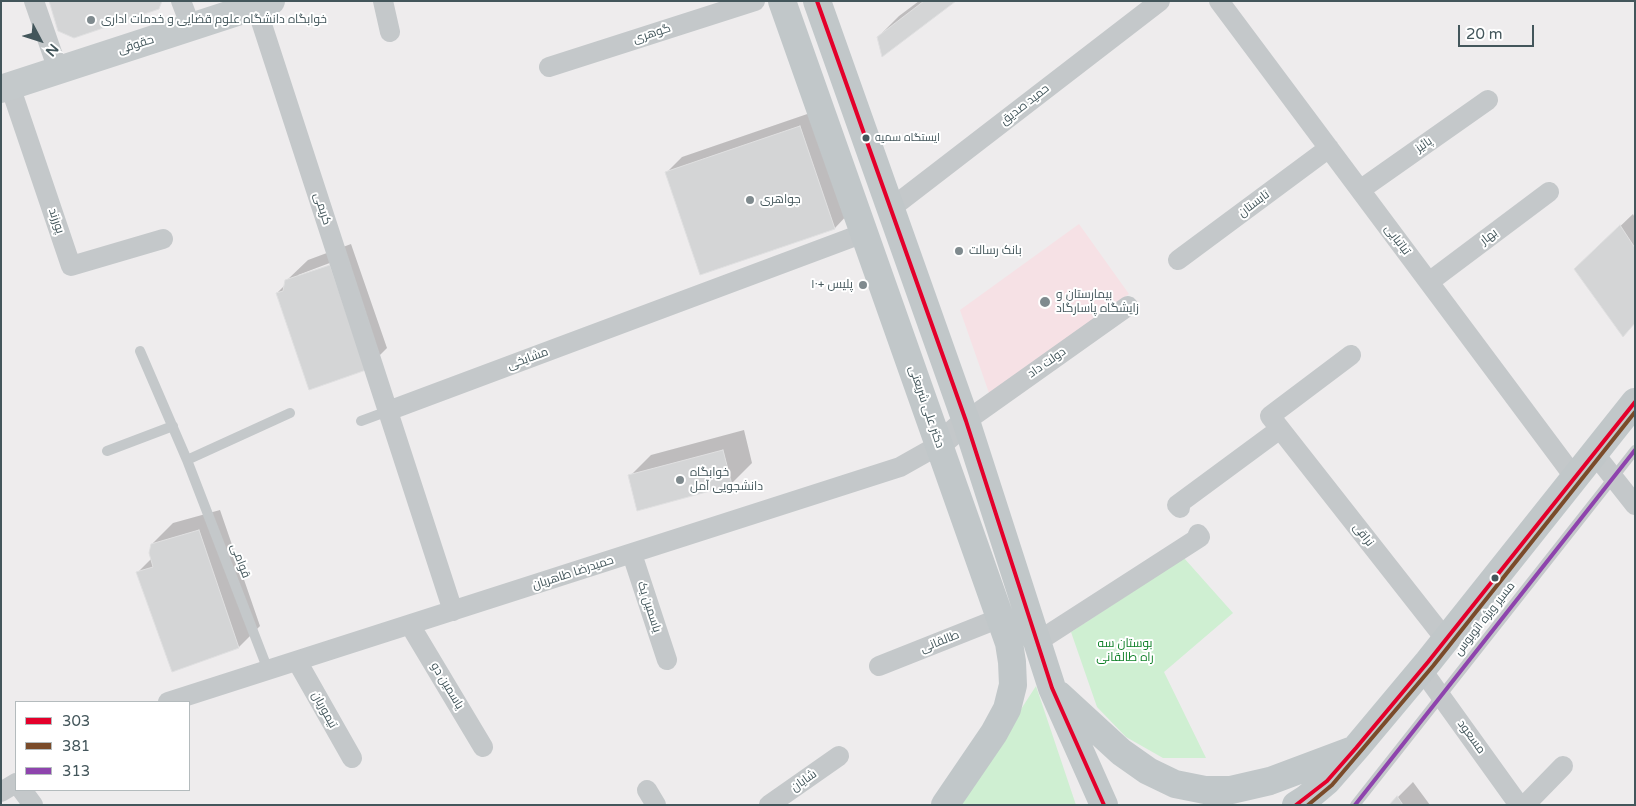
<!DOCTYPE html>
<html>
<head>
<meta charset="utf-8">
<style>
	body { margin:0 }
	#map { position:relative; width:1636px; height:806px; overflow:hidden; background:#eeeced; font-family:"Varela Round",sans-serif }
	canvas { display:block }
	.frame { position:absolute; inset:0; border:2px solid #43565b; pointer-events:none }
	.legend { position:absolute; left:15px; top:701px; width:175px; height:90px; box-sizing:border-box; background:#fff; border:1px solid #b4bbbd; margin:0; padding:6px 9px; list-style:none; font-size:15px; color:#43565b }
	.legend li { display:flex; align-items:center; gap:10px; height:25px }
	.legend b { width:25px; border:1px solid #b4bbbd }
	.north { position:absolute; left:15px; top:15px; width:50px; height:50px; -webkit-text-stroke:4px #fff; paint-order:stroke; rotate:130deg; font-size:14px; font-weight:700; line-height:20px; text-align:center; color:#43565b }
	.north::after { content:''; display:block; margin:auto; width:18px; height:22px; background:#43565b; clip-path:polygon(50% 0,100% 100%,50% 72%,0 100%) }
	.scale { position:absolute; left:1458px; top:25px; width:76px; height:22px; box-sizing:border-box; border:2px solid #43565b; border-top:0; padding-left:6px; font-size:15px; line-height:18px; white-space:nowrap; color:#43565b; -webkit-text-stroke:4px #fff; paint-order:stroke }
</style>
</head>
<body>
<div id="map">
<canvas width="1636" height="806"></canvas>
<div class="frame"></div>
<ul class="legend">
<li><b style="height:6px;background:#e4002b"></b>303</li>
<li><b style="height:6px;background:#7a4b2a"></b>381</li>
<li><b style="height:6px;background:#8e44ad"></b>313</li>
</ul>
<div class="north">N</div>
<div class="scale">20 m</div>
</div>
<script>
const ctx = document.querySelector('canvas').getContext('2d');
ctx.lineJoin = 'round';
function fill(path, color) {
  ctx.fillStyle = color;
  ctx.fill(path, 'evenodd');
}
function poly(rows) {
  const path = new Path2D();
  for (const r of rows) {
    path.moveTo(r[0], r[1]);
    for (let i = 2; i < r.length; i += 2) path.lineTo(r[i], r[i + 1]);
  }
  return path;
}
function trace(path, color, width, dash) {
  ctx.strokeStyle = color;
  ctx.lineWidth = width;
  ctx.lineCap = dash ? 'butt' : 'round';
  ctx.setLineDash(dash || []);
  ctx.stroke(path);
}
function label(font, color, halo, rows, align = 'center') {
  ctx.font = font + ' "Varela Round",Cairo,sans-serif';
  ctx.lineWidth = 4;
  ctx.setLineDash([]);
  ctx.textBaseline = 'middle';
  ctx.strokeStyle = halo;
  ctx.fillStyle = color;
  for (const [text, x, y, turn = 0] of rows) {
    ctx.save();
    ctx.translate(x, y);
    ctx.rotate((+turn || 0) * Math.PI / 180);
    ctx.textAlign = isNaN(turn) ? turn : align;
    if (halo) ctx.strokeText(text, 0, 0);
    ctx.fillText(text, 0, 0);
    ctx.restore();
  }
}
const medical = poly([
	[1079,224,1129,294,989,393,960,310]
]);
const green = poly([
	[1184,558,1233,613,1164,672,1206,758,1163,758,1126,737,1097,707,1071,632],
	[1036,686,1076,805,959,805]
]);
const shadow = poly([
	[919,1,954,1,878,37,899,16],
	[816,111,850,212,835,228,701,273,667,172,682,157],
	[1633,214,1635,218,1635,323,1623,335,1588,257],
	[351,244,387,348,366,369,277,293,285,285,286,281,308,260],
	[335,261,336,264,298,277,298,275],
	[744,430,752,463,731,484,630,476,651,455],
	[220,510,260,626,239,647,138,572,152,558,152,544,173,523],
	[1413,782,1430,805,1391,805,1398,797]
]);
const building = poly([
	[49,1,162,1,159,9,74,38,58,31,49,1],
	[924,1,956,1,882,57,877,37,924,1],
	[800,126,835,229,700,275,665,172,800,126],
	[1620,225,1635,248,1635,323,1623,337,1574,269,1620,225],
	[330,265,366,370,309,390,276,293,283,291,285,280,330,265],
	[723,450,732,485,637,511,628,475,723,450],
	[199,530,239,648,172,672,136,572,153,567,149,553,151,544,199,530],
	[1397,796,1403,805,1389,805,1397,796]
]);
const service = poly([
	[140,351,187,460,268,670],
	[361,421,388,411],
	[107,451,173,426],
	[187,460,290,413],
	[1355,805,1635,450]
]);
const minor = poly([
	[34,1,58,70],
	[181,1,191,27],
	[383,1,390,32],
	[1219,1,1575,478],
	[256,6,453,611],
	[549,67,755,1],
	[10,86,71,266,163,239],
	[1360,190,1488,100],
	[890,209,1160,1],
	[1178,260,1329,148],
	[1429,282,1549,192],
	[1351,355,1270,416,1446,640],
	[388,411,864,233],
	[966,421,1128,306],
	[1594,453,1635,505],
	[1180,508,1177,505,1280,429],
	[632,554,667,660],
	[410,625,483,747],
	[1037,642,1200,537,1198,534],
	[297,661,352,758],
	[879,666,1000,618],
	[1422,670,1519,805],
	[168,702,900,467,939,445],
	[22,790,33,805],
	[647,790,656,805],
	[1,792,16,783],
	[769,805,839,756],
	[1525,805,1563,766]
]);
const tertiary = poly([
	[939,445,966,421]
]);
const secondary = poly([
	[1,89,271,1]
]);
const primary = poly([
	[782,1,1009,643,1012,662,1013,685,1007,709,994,733,945,805],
	[817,1,966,421,1052,688,1104,805],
	[1059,695,1121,752,1148,771,1175,784,1205,790,1231,790,1270,781,1350,751],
	[1296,805,1307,798,1327,781,1356,748,1428,662,1635,402]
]);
const bus1 = poly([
	[817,1,966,421,1052,688,1104,805],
	[1296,805,1327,781,1356,748,1428,662,1635,402]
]);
const bus2 = poly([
	[1308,805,1332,785,1433,666,1635,412]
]);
const bus3 = poly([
	[1355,805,1635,450]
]);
const markers = [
	[91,20,5,"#7f8a8e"],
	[866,138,4.5,"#43565b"],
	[750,200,5,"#7f8a8e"],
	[959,251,5,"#7f8a8e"],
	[863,285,5,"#7f8a8e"],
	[1045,302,6,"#7f8a8e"],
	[680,480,5,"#7f8a8e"],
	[1495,578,4.5,"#43565b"]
];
const busNames = [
	["ایستگاه سمیه",875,138]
];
const poiNames = [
	["خوابگاه دانشگاه علوم قضایی و خدمات اداری",101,20],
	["جواهری",760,200],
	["بانک رسالت",969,251],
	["پلیس +۱۰",853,285,"right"],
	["بیمارستان و",1056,295],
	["زایشگاه پاسارگاد",1056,309],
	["خوابگاه",690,473],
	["دانشجویی آمل",690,487]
];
const streetNames = [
	["گوهری",652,34,-18],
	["حقوقی",136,45,-18],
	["حمید صدیق",1025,105,-38],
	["پائیز",1424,145,-35],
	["تابستان",1254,204,-37],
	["کریمی",322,209,72],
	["پورزند",56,221,71],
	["بهار",1489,237,-37],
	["تباتبایی",1397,240,53],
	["مشایخی",528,359,-20],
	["دولت داد",1047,363,-35],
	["دکتر علی شریعتی",926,407,71],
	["نراقی",1363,535,52],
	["قوامی",240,561,69],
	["حمیدرضا طاهریان",573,573,-18],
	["یاسمین یک",649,607,72],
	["مسیر ویژه اتوبوس",1485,619,-52],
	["طالقانی",940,642,-22],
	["یاسمین دو",447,686,59],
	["تیموریان",324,710,61],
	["مسعود",1471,737,54],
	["شایان",804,781,-35]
];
const parkNames = [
	["بوستان سه",1125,644],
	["راه طالقانی",1125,658]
];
fill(medical, '#f6e1e5');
fill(green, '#cfefd2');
fill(shadow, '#0003');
fill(building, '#d4d5d6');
trace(building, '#dfdfe0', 1);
trace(service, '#c4c8ca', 10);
trace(minor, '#c4c8ca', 20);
trace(tertiary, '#c4c8ca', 25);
trace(secondary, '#c4c9cb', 28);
trace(primary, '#c1c7c9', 28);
trace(bus1, '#e4002b', 4);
trace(bus2, '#7a4b2a', 4);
trace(bus3, '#8e44ad', 4);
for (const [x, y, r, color] of markers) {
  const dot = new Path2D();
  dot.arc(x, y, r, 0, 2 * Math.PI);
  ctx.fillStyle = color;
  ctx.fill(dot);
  trace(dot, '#fff', 2);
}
label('11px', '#43565b', '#fff', busNames, 'left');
label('12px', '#43565b', '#fff', poiNames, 'left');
label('12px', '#43565b', '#fff', streetNames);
label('12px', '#0f8128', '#fff', parkNames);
</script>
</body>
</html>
